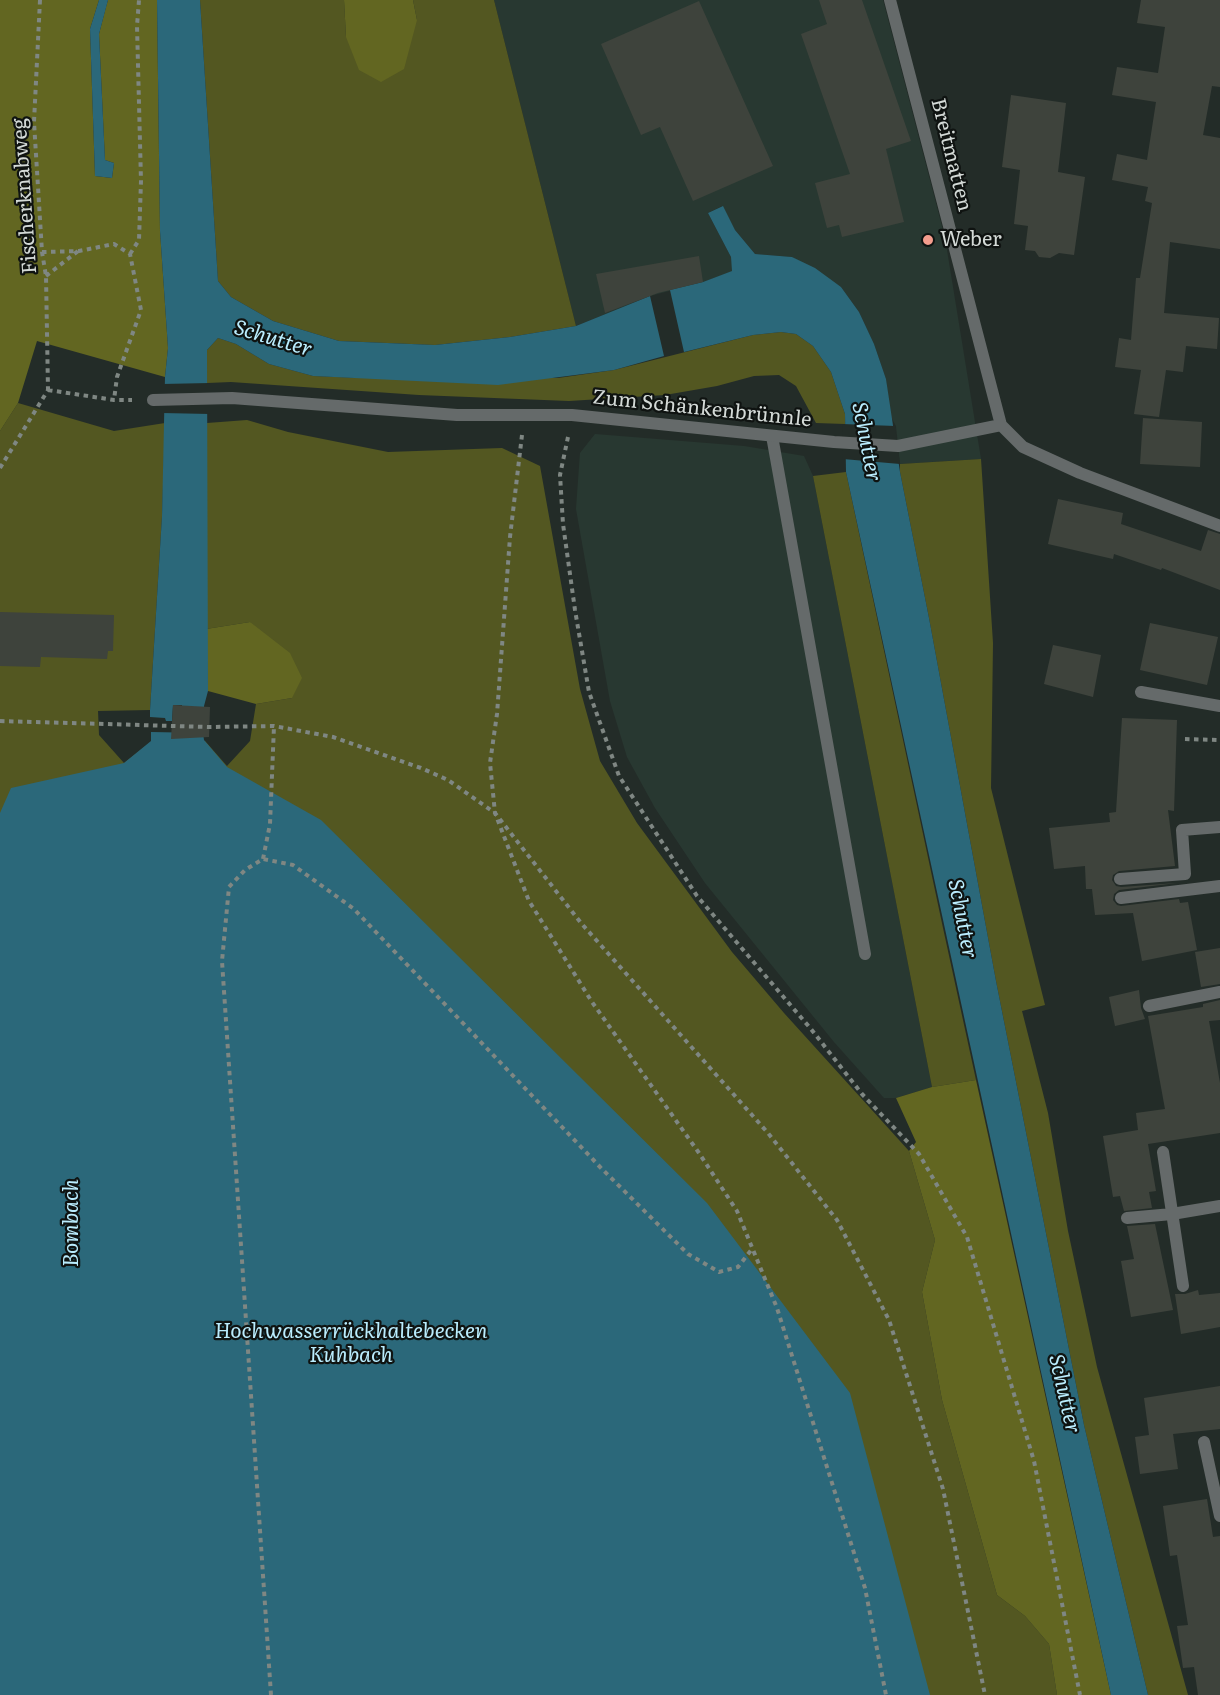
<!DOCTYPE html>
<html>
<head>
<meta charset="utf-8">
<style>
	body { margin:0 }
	canvas { display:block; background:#232c28 }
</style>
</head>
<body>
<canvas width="1220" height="1695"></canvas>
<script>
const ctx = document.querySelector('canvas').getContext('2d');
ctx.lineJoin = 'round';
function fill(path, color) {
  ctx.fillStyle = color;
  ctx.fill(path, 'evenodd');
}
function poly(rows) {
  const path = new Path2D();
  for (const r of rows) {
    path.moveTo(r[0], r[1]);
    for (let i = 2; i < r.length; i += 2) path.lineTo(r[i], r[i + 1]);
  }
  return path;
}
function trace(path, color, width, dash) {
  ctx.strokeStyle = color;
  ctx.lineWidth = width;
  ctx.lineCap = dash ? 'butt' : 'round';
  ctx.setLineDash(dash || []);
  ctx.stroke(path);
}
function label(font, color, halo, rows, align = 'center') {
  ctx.font = font + ' Literata,serif';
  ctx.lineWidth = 4.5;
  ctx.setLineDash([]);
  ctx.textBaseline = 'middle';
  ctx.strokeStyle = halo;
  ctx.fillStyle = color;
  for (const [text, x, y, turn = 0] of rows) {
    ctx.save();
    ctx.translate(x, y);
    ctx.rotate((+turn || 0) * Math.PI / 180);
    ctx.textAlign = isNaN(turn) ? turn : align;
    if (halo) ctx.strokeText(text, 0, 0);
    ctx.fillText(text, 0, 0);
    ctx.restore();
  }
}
const built = poly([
	[494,0,883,0,945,238,981,459,900,464,896,426,890,415,886,379,874,344,859,312,841,287,792,257,755,254,735,230,722,206,708,213,731,257,733,271,703,282,650,296,576,326],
	[595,434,744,446,804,456,813,476,932,1087,896,1098,884,1098,834,1042,705,883,655,808,627,757,610,701,576,509,580,453]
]);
const green = poly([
	[200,0,344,0,346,37,417,20,413,0,494,0,576,326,510,337,435,345,339,341,273,321,231,297,218,281],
	[781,332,796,334,813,346,831,372,845,414,845,424,816,423,796,386,779,375,754,376,717,386,665,395,569,401,419,395,231,382,207,383,207,350,218,338,236,344,269,364,313,376,360,378,558,378,614,370,753,335],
	[18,403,114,431,165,423,162,516,150,710,98,711,99,735,124,763,152,741,205,741,227,766,250,741,256,704,292,698,250,622,206,629,207,423,247,420,288,432,388,452,502,448,540,466,580,689,600,761,637,823,732,952,784,1013,909,1151,935,1240,922,1292,942,1400,997,1595,1025,1616,1049,1644,1057,1695,876,1695,0,1538,0,431],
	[981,459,993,643,991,788,1045,1005,1022,1011,1048,1113,1068,1231,1097,1367,1188,1695,1148,1695,1084,1425,996,981,929,618,900,472,900,464],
	[846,472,943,928,976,1080,932,1087,813,476]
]);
const forest = poly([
	[0,0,99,0,90,29,95,176,112,178,114,163,105,160,99,34,106,7,108,0,157,0,160,231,168,348,165,377,37,341,18,403,0,431],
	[344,0,413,0,417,20,404,69,381,82,359,70,346,37],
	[250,622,290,653,302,678,292,698,256,704,208,691,206,629],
	[976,1080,1111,1695,1057,1695,1049,1644,1025,1616,997,1595,942,1400,922,1292,935,1240,909,1151,916,1142,896,1098,932,1087]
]);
const water = poly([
	[99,0,108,0,99,34,105,160,114,163,112,178,95,176,90,29],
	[157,0,200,0,218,281,231,297,273,321,339,341,435,345,510,337,576,326,650,296,664,356,614,370,498,385,313,376,269,364,236,344,218,338,207,350,208,691,204,706,204,719,182,719,182,705,173,705,172,721,166,721,165,718,150,717,150,710,162,516,165,377,168,348,160,231],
	[723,206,735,230,755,254,792,257,815,268,841,287,859,312,874,344,886,379,900,472,929,618,996,981,1084,1425,1148,1695,1111,1695,846,472,845,414,831,372,813,346,796,334,781,332,753,335,684,352,670,290,703,282,732,271,731,257,708,213],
	[151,732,203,733,204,740,227,767,321,820,707,1203,850,1393,930,1695,0,1695,0,813,11,788,124,763,151,741]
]);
const pier = poly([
	[210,383,210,414,162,413,162,384],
	[842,424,895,426,900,464,843,459]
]);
const building = poly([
	[819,0,862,0,911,141,886,149,904,222,842,237,839,225,827,228,815,183,850,174,801,34,827,24],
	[1141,0,1220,0,1220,87,1212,86,1203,135,1220,138,1220,249,1170,242,1164,313,1219,318,1217,349,1186,346,1183,372,1166,370,1159,417,1134,414,1141,370,1115,367,1119,338,1131,340,1136,278,1140,278,1152,203,1145,201,1148,187,1112,180,1117,154,1147,160,1156,102,1112,95,1117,67,1158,73,1165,27,1137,23],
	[699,1,773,166,693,201,660,127,641,135,601,44],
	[1011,95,1066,103,1058,172,1085,177,1074,255,1059,253,1050,258,1039,257,1035,251,1025,250,1028,226,1014,224,1020,170,1002,167],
	[699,256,703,282,658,293,605,313,596,274],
	[1143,418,1202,422,1200,467,1140,464],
	[1058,499,1123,513,1121,524,1201,551,1208,530,1220,534,1220,590,1162,568,1161,570,1114,554,1113,559,1048,544],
	[0,612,114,615,113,651,108,651,107,659,41,657,40,667,0,666],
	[1150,623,1218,637,1207,685,1140,670],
	[1053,645,1101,655,1093,697,1044,684],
	[173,705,210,707,209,737,171,739],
	[1122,718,1177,720,1174,811,1168,810,1175,866,1119,871,1113,875,1112,880,1116,886,1121,887,1177,883,1119,890,1114,894,1113,900,1117,905,1121,906,1179,899,1180,903,1188,902,1197,950,1142,961,1133,913,1095,915,1092,889,1086,889,1085,866,1054,869,1049,828,1110,822,1109,813,1116,812],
	[1220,948,1220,984,1201,987,1195,952],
	[1139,990,1141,1008,1145,1019,1115,1026,1109,997],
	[1220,1000,1220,1020,1209,1021,1220,1083,1220,1133,1148,1144,1156,1191,1149,1192,1152,1208,1124,1211,1120,1196,1113,1197,1103,1136,1138,1130,1136,1113,1165,1109,1148,1016,1203,1007,1203,1004],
	[1155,1224,1173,1310,1131,1317,1121,1261,1134,1259,1127,1226],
	[1198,1290,1199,1295,1220,1293,1220,1327,1181,1334,1175,1294,1185,1294],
	[1220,1386,1220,1429,1173,1434,1178,1469,1140,1474,1135,1437,1149,1435,1144,1398],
	[1207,1499,1213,1537,1220,1536,1220,1695,1198,1695,1194,1667,1183,1668,1177,1626,1188,1625,1177,1555,1170,1556,1163,1506]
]);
const path = poly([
	[40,0,34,122,42,252,46,276,48,390],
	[42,252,79,251,114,244,130,254,141,310,117,377,114,400],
	[130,254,139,240,141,181,137,26,139,0],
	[46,276,78,251],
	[48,390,114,400,132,400],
	[522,435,510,537,497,714,490,763,495,813,529,901,592,1002,699,1153,737,1211,777,1308,865,1588,886,1695],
	[568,437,560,475,563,524,575,610,589,692,619,776,697,896,811,1029,862,1094,919,1154,967,1237,1034,1461,1080,1695],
	[0,468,48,390],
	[0,721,209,727,274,726,333,737,421,768,448,780,495,813,581,923,768,1133,837,1220,889,1320,943,1489,985,1695],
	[1185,739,1220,740],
	[263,859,270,824,274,726],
	[271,1695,222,961,229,887,245,870,263,859,293,865,354,909,602,1169,688,1254,719,1272,738,1267,752,1249]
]);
const service = poly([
	[772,436,865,954],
	[1141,692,1220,706],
	[1120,879,1185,874,1182,830,1220,827],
	[1121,898,1220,886],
	[1149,1006,1220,992],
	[1163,1152,1183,1286],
	[1127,1218,1172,1214,1220,1206],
	[1204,1442,1220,1516]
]);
const minor = poly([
	[890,0,1001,425],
	[153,400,232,398,457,415,572,415,834,442,898,446,1001,425],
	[1001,425,1023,447,1080,473,1220,526]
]);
const markers = [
	[928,240,6,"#f49d8d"]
];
const streetNames = [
	["Breitmatten",951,155,76],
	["Fischerknabweg",25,196,-94],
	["Zum Schänkenbrünnle",702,409,6]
];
const poiNames = [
	["Weber",940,240]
];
const waterNames = [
	["Schutter",273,339,17],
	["Schutter",866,442,79],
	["Schutter",962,919,79],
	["Bombach",72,1223,-90],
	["Hochwasserrückhaltebecken",351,1332],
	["Kuhbach",351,1356],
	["Schutter",1064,1394,77]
];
fill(built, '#283831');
fill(green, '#535721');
fill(forest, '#626621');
fill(water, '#2b687a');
fill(pier, '#232c28');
fill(building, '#3e433c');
trace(path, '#7f8783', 4, [4.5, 4.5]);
trace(service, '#656a6a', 12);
trace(minor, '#656a6a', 12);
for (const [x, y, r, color] of markers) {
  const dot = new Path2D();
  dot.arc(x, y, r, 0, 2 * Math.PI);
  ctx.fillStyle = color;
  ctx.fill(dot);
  trace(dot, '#0f1311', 2);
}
label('20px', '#d4dad7', '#0f1311', streetNames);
label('20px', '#d4dad7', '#0f1311', poiNames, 'left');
label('italic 21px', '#baedfe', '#0f1311', waterNames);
</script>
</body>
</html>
